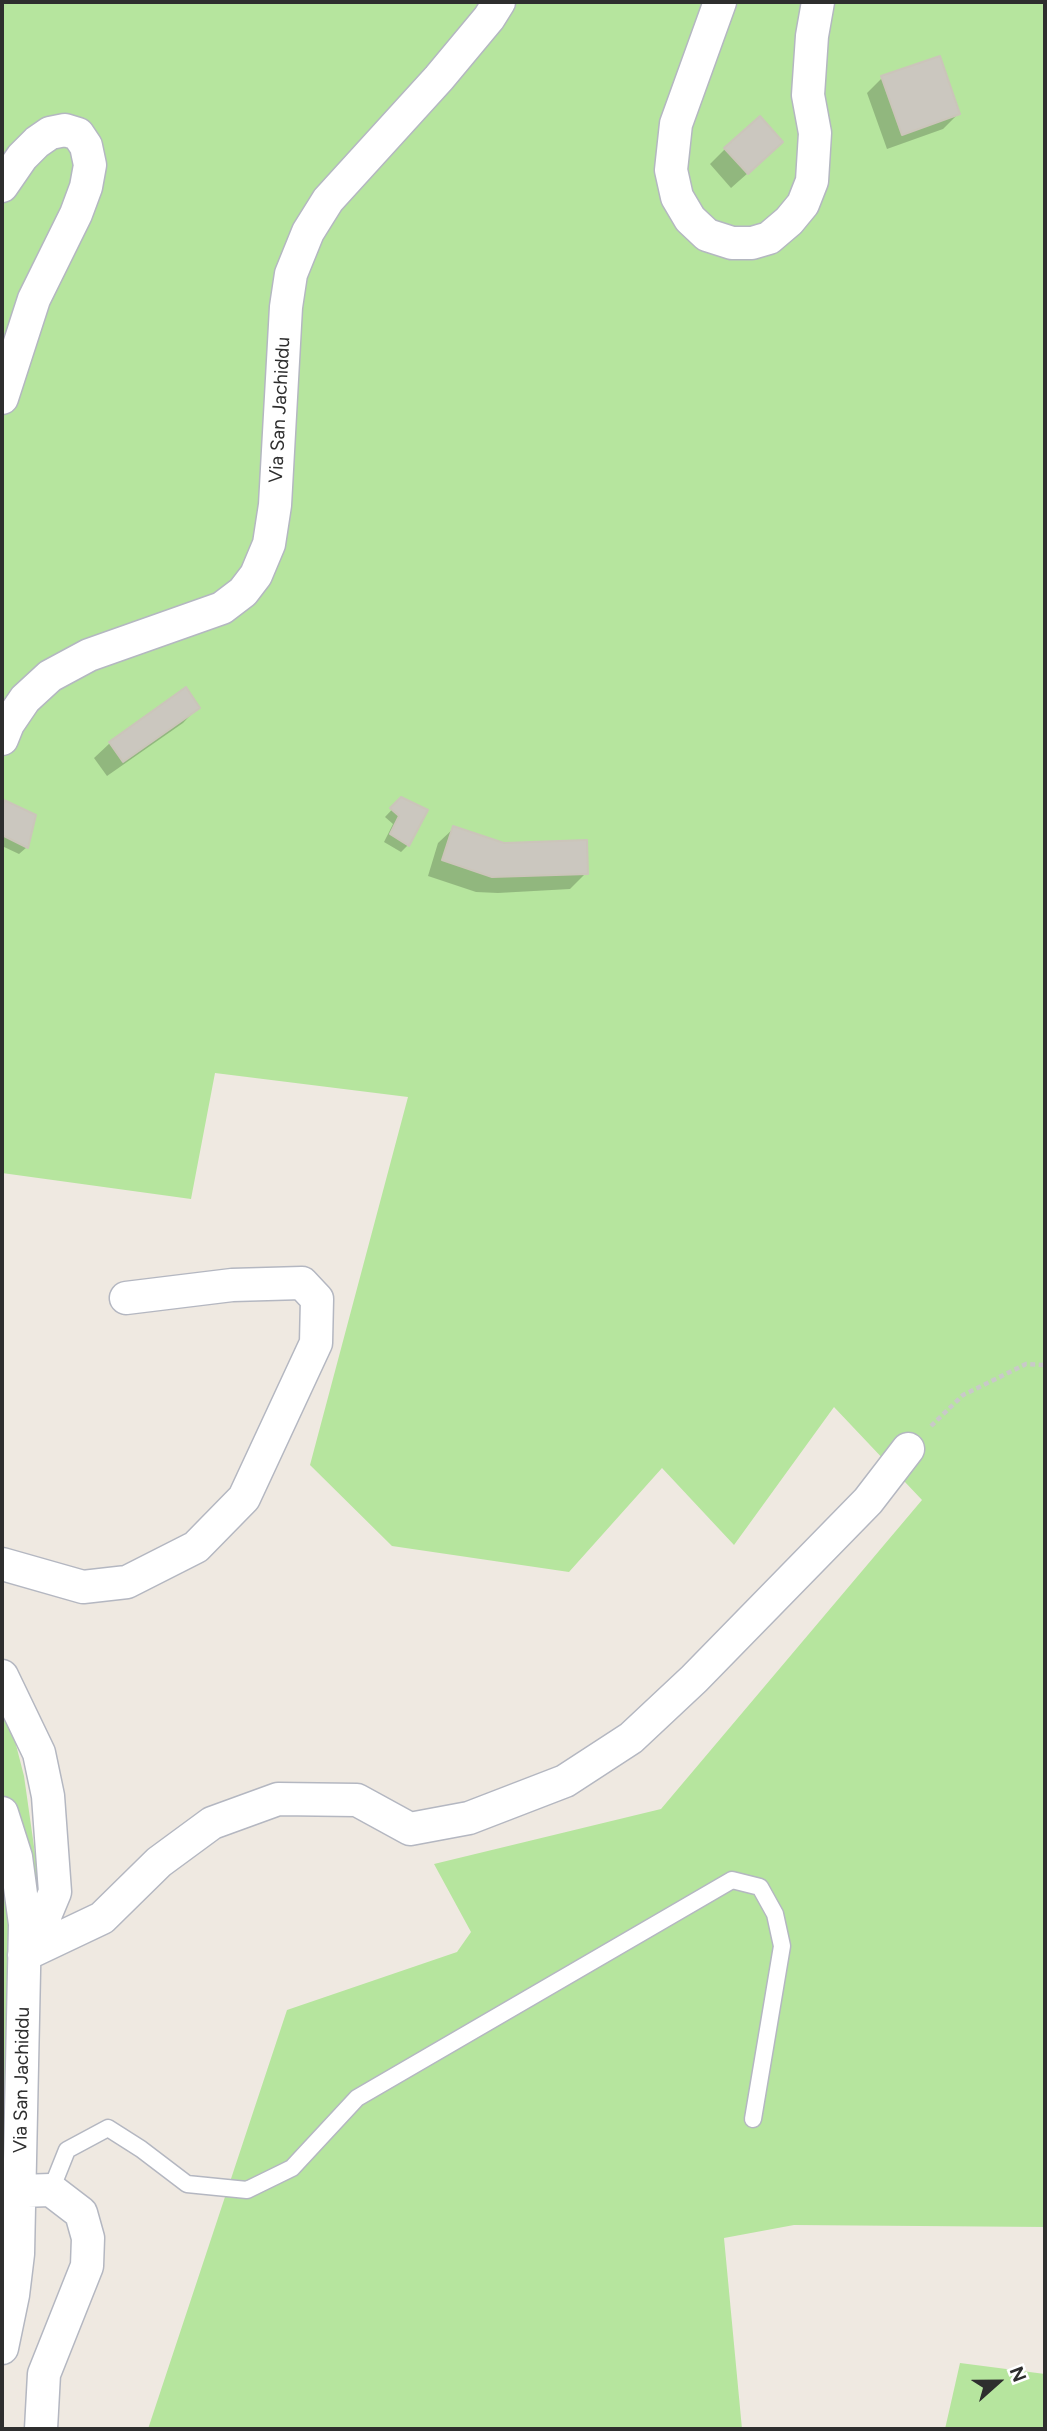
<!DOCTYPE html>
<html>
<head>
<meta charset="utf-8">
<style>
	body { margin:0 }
	#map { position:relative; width:1047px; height:2431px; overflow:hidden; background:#efe9e1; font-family:Figtree,sans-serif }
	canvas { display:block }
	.frame { position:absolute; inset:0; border:4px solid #2e2e2e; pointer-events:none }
	.north { position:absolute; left:963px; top:2347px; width:70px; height:70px; -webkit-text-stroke:5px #fff; paint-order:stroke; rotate:69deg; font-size:19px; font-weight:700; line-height:28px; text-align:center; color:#2e2e2e }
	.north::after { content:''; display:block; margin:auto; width:24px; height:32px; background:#2e2e2e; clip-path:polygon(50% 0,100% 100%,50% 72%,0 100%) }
</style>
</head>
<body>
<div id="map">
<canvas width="1047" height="2431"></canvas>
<div class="frame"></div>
<div class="north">N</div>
</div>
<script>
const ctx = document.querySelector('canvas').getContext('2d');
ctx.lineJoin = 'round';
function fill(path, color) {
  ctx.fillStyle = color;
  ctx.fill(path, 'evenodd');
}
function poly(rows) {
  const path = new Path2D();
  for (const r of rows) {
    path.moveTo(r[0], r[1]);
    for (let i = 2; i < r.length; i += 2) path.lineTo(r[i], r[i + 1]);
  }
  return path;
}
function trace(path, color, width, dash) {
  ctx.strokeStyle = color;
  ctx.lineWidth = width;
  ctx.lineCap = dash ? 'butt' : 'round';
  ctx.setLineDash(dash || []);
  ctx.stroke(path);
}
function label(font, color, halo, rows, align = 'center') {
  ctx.font = font + ' Figtree,sans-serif';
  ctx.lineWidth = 5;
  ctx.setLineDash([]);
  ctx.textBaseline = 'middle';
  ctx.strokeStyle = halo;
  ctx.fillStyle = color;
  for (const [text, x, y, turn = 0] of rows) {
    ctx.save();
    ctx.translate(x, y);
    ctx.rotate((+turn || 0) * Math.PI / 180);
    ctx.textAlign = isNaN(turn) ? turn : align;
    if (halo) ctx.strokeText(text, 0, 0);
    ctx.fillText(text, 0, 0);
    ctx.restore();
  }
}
const green = poly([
	[2,2,1045,2,1045,2227,794,2225,724,2238,742,2429,148,2429,287,2010,457,1952,471,1932,434,1864,661,1809,922,1500,834,1407,734,1545,662,1468,569,1572,392,1546,310,1465,408,1097,215,1073,191,1199,2,1173],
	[2,1701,6,1706,24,1776,42,1903,2,2263],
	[960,2363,1045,2374,1045,2429,945,2429]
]);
const shadow = poly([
	[882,78,958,114,943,129,887,149,867,93],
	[725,149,766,157,731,188,710,164],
	[198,707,183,723,107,776,94,758,110,743],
	[402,799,408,845,401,852,384,842,393,824,385,817],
	[5,802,27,847,19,854,2,846,2,805],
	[454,828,586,873,570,889,498,893,476,892,428,876,438,843]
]);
const building = poly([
	[940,56,960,114,902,135,881,76,940,56],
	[760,116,783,142,748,174,724,148,760,116],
	[186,687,200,708,123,762,109,742,186,687],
	[401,797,428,810,409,846,390,834,399,816,390,808,401,797],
	[4,800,36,815,28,848,2,835,4,800],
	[453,826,504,843,587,840,588,874,492,877,442,860,453,826]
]);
const path = poly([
	[931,1426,963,1395,1026,1364,1045,1365]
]);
const service = poly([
	[51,2190,67,2150,108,2128,141,2149,187,2184,247,2190,292,2168,357,2098,732,1880,760,1887,775,1914,782,1946,753,2119]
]);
const minor = poly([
	[720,2,676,124,671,170,677,197,690,219,707,235,732,243,752,243,769,238,789,221,803,204,812,181,815,133,808,95,812,36,818,2],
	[2,186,22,157,37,142,50,133,65,130,78,134,86,146,90,165,86,187,76,214,34,299,2,398],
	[2,739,8,724,25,699,50,676,89,655,222,608,243,592,256,575,269,544,275,505,286,307,291,274,308,232,328,200,439,78,489,18,499,2],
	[2,1564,83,1587,127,1582,196,1547,244,1498,316,1343,317,1299,302,1283,232,1285,126,1298],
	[2,1676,39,1753,48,1796,55,1892,30,1952],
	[2,1813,16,1857,25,1924,18,2254,13,2295,2,2348],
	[24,1955,102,1918,159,1862,212,1823,278,1799,357,1800,410,1829,469,1818,565,1781,631,1738,694,1679,868,1501,908,1449],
	[20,2191,51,2190,81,2213,88,2238,87,2266,44,2374,41,2429]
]);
const streetNames = [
	["Via San Jachiddu",280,410,-87],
	["Via San Jachiddu",22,2080,-89]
];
fill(green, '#b6e59e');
fill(shadow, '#0003');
fill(building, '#cbc7bf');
trace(building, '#cbc5ba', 2);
trace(service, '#b4b7c1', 19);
trace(minor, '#b4b7c1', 35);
trace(path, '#c9c9c9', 4.5, [5, 3.5]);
trace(service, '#fff', 16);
trace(minor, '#fff', 32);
label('19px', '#2e2e2e', '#fff', streetNames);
</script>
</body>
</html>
